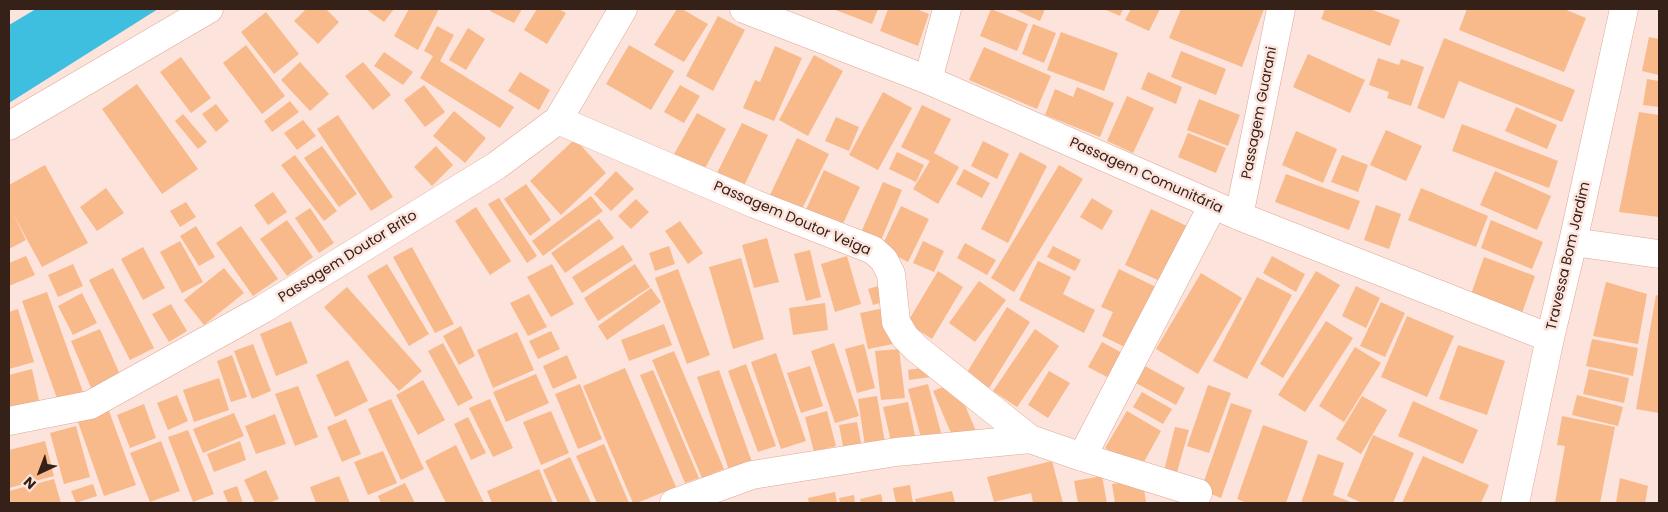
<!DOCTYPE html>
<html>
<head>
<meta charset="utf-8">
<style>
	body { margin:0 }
	#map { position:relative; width:1668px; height:512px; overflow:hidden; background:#fce3db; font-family:Poppins,sans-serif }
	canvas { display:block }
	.frame { position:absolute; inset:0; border:10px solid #362119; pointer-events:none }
	.north { position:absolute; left:15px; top:447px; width:50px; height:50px; -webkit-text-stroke:4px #fce3db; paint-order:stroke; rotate:223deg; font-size:14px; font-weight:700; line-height:20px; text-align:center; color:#362119 }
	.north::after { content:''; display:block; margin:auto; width:18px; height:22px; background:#362119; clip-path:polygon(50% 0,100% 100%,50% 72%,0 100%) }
</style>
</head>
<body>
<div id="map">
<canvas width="1668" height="512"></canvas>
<div class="frame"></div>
<div class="north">N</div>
</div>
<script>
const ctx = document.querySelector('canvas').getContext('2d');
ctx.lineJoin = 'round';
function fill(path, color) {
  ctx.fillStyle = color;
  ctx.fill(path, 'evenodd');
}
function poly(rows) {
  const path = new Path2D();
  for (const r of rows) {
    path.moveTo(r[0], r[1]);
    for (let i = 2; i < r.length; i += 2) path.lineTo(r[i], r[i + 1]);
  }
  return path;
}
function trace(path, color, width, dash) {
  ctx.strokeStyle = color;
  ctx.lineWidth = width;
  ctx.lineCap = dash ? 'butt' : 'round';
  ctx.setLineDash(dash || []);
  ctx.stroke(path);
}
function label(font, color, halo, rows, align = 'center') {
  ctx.font = font + ' Poppins,sans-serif';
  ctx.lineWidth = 5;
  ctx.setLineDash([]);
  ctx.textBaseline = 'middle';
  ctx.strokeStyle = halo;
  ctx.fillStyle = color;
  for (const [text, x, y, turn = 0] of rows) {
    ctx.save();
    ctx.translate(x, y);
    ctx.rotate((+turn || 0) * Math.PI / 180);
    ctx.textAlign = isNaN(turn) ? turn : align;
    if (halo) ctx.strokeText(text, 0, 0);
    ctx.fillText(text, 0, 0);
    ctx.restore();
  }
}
const water = poly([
	[36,9,158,9,9,103,9,25]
]);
const building = poly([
	[306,9,326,9,339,22,318,44,294,21],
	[366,9,394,9,384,22],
	[409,9,439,9,418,50,394,36],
	[491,9,522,9,514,23,490,11],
	[537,9,559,9,566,13,547,44,524,30],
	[677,9,682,9,708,24,684,62,654,45],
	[833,9,878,9,872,24],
	[888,9,916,9,929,14,918,46,880,31],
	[991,9,1028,24,1017,51,980,36],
	[1013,9,1045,9,1040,21],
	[1104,9,1123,9,1120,16],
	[1131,9,1160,9,1149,31,1125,20],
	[1181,9,1264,9,1242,67,1169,38],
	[1325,9,1370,9,1400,20,1390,46,1321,19],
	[1467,9,1564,9,1586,18,1564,72,1459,30],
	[266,12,299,54,274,74,241,32],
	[718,16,745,30,713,91,686,76],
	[1033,24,1056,33,1044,63,1022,54],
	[437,26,454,35,440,61,514,107,500,128,420,78,433,56,424,51],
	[468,28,485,39,466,70,449,60],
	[1061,32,1118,53,1104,91,1047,70],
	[1649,37,1659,39,1659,75,1642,71],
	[1444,38,1575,90,1562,122,1459,81,1444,119,1417,108],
	[246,45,285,96,262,114,223,63],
	[629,45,674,71,651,110,606,84],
	[775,46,802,58,774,121,743,108,755,80,760,82],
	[984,47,1051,76,1037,109,969,80],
	[1181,51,1226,69,1216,95,1171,77],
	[384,52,413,72,403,85,374,66],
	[1308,54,1365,80,1350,113,1293,87],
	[814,55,843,71,808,136,779,120],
	[181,57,211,98,191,113,160,72],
	[1378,58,1399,65,1401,59,1424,67,1411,106,1387,98,1389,92,1369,85],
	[300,62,329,94,310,111,281,80],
	[363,62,391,95,373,110,345,76],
	[520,72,550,90,539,110,508,91],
	[1148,72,1182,87,1176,104,1141,89],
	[1647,79,1659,81,1659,107,1643,105],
	[137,84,198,169,162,194,102,109],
	[424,85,445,112,425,127,404,100],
	[680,85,700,96,684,123,664,112],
	[1077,87,1114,103,1100,137,1045,115,1055,89,1073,97],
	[883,92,912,108,878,170,849,155],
	[1127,96,1154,108,1133,153,1107,141],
	[1199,99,1240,115,1228,146,1187,130],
	[290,101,299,112,272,132,264,121],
	[216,104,229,121,216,132,202,114],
	[922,105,951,119,934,153,959,167,938,204,913,189,930,161,901,147],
	[1516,107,1557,125,1547,149,1505,131],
	[454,111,486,138,465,163,433,136],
	[1639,112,1659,115,1659,217,1619,212],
	[697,113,726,129,703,172,673,156],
	[183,114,207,142,198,149,175,121],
	[338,115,393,197,371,211,317,129],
	[836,117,859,127,849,151,825,141],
	[303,120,316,136,297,150,284,133],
	[742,123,768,135,743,188,716,175],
	[1462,124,1558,161,1549,188,1452,151],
	[1386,130,1422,146,1406,181,1370,165],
	[1296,131,1337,149,1323,183,1282,165],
	[1188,133,1226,148,1216,173,1178,157],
	[797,138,829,154,800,213,769,197],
	[575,139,606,173,561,215,530,181],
	[983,141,1009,154,997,179,971,166],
	[322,146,357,194,339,207,304,158],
	[436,146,453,165,432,186,414,167],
	[897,152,924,165,916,182,889,169],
	[1020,152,1047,166,1008,243,981,229],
	[295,155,337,211,324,221,281,165],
	[1342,155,1368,165,1358,192,1331,182],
	[45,165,88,243,42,267,12,212,26,240,9,249,9,185],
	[1059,165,1083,179,1014,292,991,278],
	[964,169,990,183,982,198,956,184],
	[824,170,860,187,840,230,804,214],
	[616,171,634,189,611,211,594,194],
	[1495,171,1551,196,1537,230,1480,205],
	[1286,174,1360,201,1349,230,1275,202],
	[883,182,902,190,879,245,859,237],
	[526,184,551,220,530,236,504,199],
	[106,188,124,213,97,231,80,207],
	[1421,188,1488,216,1476,247,1408,220],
	[273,192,287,212,268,225,254,205],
	[591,196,603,211,543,256,532,241],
	[499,198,537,256,527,263,488,204],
	[1092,198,1113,211,1102,230,1080,217],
	[636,199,649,212,631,229,618,216],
	[186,202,196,217,180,227,170,211],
	[1376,205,1401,214,1389,249,1364,240],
	[901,206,929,219,908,262,881,248],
	[476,207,511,261,490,275,455,221],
	[310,208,334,243,319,253,295,218],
	[1151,209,1187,226,1162,282,1125,265],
	[599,219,614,238,565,273,551,253],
	[287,220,313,257,287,276,260,239],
	[1491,220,1543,242,1532,269,1481,248],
	[680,221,703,253,688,264,665,231],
	[196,226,215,257,199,266,180,236],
	[241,226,278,279,253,296,216,243],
	[767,238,779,282,754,288,742,245],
	[180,241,203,282,182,293,160,252],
	[923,241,944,251,934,272,913,263],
	[965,243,996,260,987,275,957,258],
	[623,245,633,260,582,293,572,277],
	[669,246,675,264,655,271,649,253],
	[1053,246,1081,260,1075,271,1047,257],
	[143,247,165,288,143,300,121,259],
	[412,247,454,324,435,333,393,257],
	[810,250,821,297,806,301,794,254],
	[26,256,35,275,9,286,9,263],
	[847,256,861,304,835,312,821,264],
	[1272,256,1305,274,1296,292,1263,273],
	[1484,257,1535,276,1521,316,1470,297],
	[741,258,764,339,733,349,709,267],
	[1038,261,1071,277,1063,294,1095,310,1084,333,1019,300],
	[73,264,83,286,58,297,48,275],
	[387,264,429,334,409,346,367,276],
	[552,264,574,304,551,317,527,277],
	[635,264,650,287,598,321,584,298],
	[113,268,154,348,130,360,89,280],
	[224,268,244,293,204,325,184,300],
	[678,269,710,355,687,364,655,278],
	[1119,269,1158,288,1129,349,1102,336,1113,312,1101,307],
	[938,271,963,287,932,339,907,323],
	[1316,271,1340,285,1283,378,1260,364],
	[1201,273,1242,298,1198,374,1156,349],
	[1257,277,1292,295,1247,379,1213,361],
	[979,281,1006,300,975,342,949,323],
	[1606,282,1647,294,1638,344,1593,336],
	[885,284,889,300,873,305,868,289],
	[1356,286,1380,298,1366,328,1342,316],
	[347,287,422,371,399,391,324,307],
	[651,288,661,302,607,340,598,326],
	[47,292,83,392,58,401,22,301],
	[82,293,97,323,73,335,58,306],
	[529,294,547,327,528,336,510,303],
	[1656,295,1659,296,1659,413,1636,409],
	[1381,302,1405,313,1385,357,1360,346],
	[825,303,828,330,793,335,789,308],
	[171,304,187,331,169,342,152,314],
	[1007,307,1030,322,989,388,966,374],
	[884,308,893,344,868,349,860,313],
	[18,309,34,362,9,369,9,312],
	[1407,316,1454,336,1427,397,1381,377],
	[291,321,308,363,276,376,260,334],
	[1326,321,1353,338,1305,412,1278,395],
	[664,324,672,345,629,361,621,340],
	[461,326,475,356,459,365,443,336],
	[100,329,121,377,92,390,71,341],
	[1035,329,1059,346,1017,407,993,391],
	[551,331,560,349,538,359,529,341],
	[517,332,534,370,493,388,477,350],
	[1592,339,1638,348,1633,376,1586,366],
	[1102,342,1124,354,1111,379,1088,367],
	[443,343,473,398,458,406,428,351],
	[834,343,859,416,835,423,811,351],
	[253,344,271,391,252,399,234,351],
	[864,344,875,388,857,393,845,349],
	[1458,345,1505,361,1487,415,1439,399],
	[1355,347,1381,363,1344,422,1319,406],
	[899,349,905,398,881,400,875,351],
	[674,351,724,469,702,478,652,360],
	[776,353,806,441,781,449,751,362],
	[232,355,247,397,231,402,217,361],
	[567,355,577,378,553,389,543,366],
	[348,360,368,401,335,417,316,375],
	[746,364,776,446,758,452,728,371],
	[810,366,823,406,801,413,787,373],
	[1145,366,1185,388,1176,405,1136,383],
	[928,367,931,377,909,380,908,370],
	[625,368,676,487,637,503,633,503,583,386],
	[32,369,40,405,9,412,9,375],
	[1589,369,1629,378,1624,403,1583,394],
	[653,370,699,478,685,483,640,375],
	[719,370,752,462,729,470,697,377],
	[1049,371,1070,383,1048,418,1028,405],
	[536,374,549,403,506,422,493,392],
	[219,378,229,410,194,422,183,390],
	[423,380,445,420,418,435,396,395],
	[955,382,976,431,954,440,933,391],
	[580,384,602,439,578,449,555,394],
	[928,384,943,440,923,445,908,389],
	[1208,385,1231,393,1209,453,1187,446],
	[298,386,318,437,295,446,275,394],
	[1142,392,1172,409,1163,424,1133,407],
	[177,395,188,421,168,430,157,403],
	[1577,395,1623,407,1618,426,1572,415],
	[877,396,885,443,865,446,858,399],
	[1362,396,1387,410,1361,454,1336,439],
	[391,399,424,469,401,480,368,409],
	[490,399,513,448,493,457,469,408],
	[1413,401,1478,430,1463,464,1398,436],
	[908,402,917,445,893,450,883,407],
	[1231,403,1252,410,1221,498,1201,490],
	[144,404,156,438,130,448,117,415],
	[109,411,136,485,104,496,78,422],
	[551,411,569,453,541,465,523,422],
	[827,411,836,446,814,452,805,417],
	[1127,411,1161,431,1140,469,1105,448],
	[234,413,244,436,203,453,193,429],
	[275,414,286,444,256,454,245,426],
	[1562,416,1615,427,1600,503,1555,503,1565,446,1557,445],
	[468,417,486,453,471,460,454,424],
	[346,419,361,454,342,462,327,427],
	[857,422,863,453,845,457,839,425],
	[1263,425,1308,441,1286,503,1247,503,1237,499],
	[76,426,90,477,64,484,50,433],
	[1175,427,1189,430,1175,479,1163,475],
	[188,430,214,494,193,502,168,437],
	[1373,435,1414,453,1393,503,1362,503,1347,496],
	[45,441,54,476,9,488,9,450],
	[161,441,180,491,150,502,130,453],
	[240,441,246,460,214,472,207,454],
	[604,444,629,503,597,503,576,456],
	[456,445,484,503,446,503,425,461],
	[383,451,397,483,368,495,354,462],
	[1318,454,1344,463,1333,495,1353,503,1301,503],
	[1423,456,1489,485,1481,503,1402,503],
	[570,457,591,503,558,503,543,470],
	[1052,461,1063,503,1033,503,1031,493,994,502,987,477],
	[539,469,553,503,492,503,487,491],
	[266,470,279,499,269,503,255,503,244,480],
	[339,476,350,503,316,503,310,487],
	[1102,476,1107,503,1078,503,1074,481],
	[1620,478,1648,486,1645,503,1616,503],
	[54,479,61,503,9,503,9,491],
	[1143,480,1146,503,1115,503,1112,484],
	[405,483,415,503,381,503,378,496],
	[93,484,97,496,76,503,71,491],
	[910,485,913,503,896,503,893,488],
	[237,486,243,503,228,503,223,491],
	[952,491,955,503,916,503,915,499],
	[835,492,837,503,809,503,808,498],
	[881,494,883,503,861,503,860,499],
	[854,495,855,503,840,503,839,498]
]);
const minor = poly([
	[744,9,928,80,1239,216,1550,338],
	[928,80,947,9],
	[558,120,755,204,873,250,884,260,891,274,896,322,905,337,917,349,1030,439,1082,457,1198,493],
	[9,126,209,9],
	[1239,216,1281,9],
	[1573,242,1659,254],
	[9,421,90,405,263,309,496,166,558,120,623,9],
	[1082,457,1213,205],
	[674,503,752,475,896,452,1030,439],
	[1515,503,1550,338,1573,242,1624,9]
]);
const streetNames = [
	["Passagem Guarani",1260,113,-79],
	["Passagem Comunitária",1146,176,24],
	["Passagem Doutor Veiga",792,219,23],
	["Travessa Bom Jardim",1569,256,-77],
	["Passagem Doutor Brito",348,257,-32]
];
fill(water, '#3fbfe0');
fill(building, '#f8ba8b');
trace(minor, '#e0a794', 29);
trace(minor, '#fff', 28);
label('14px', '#362119', '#fce3db', streetNames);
</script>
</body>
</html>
